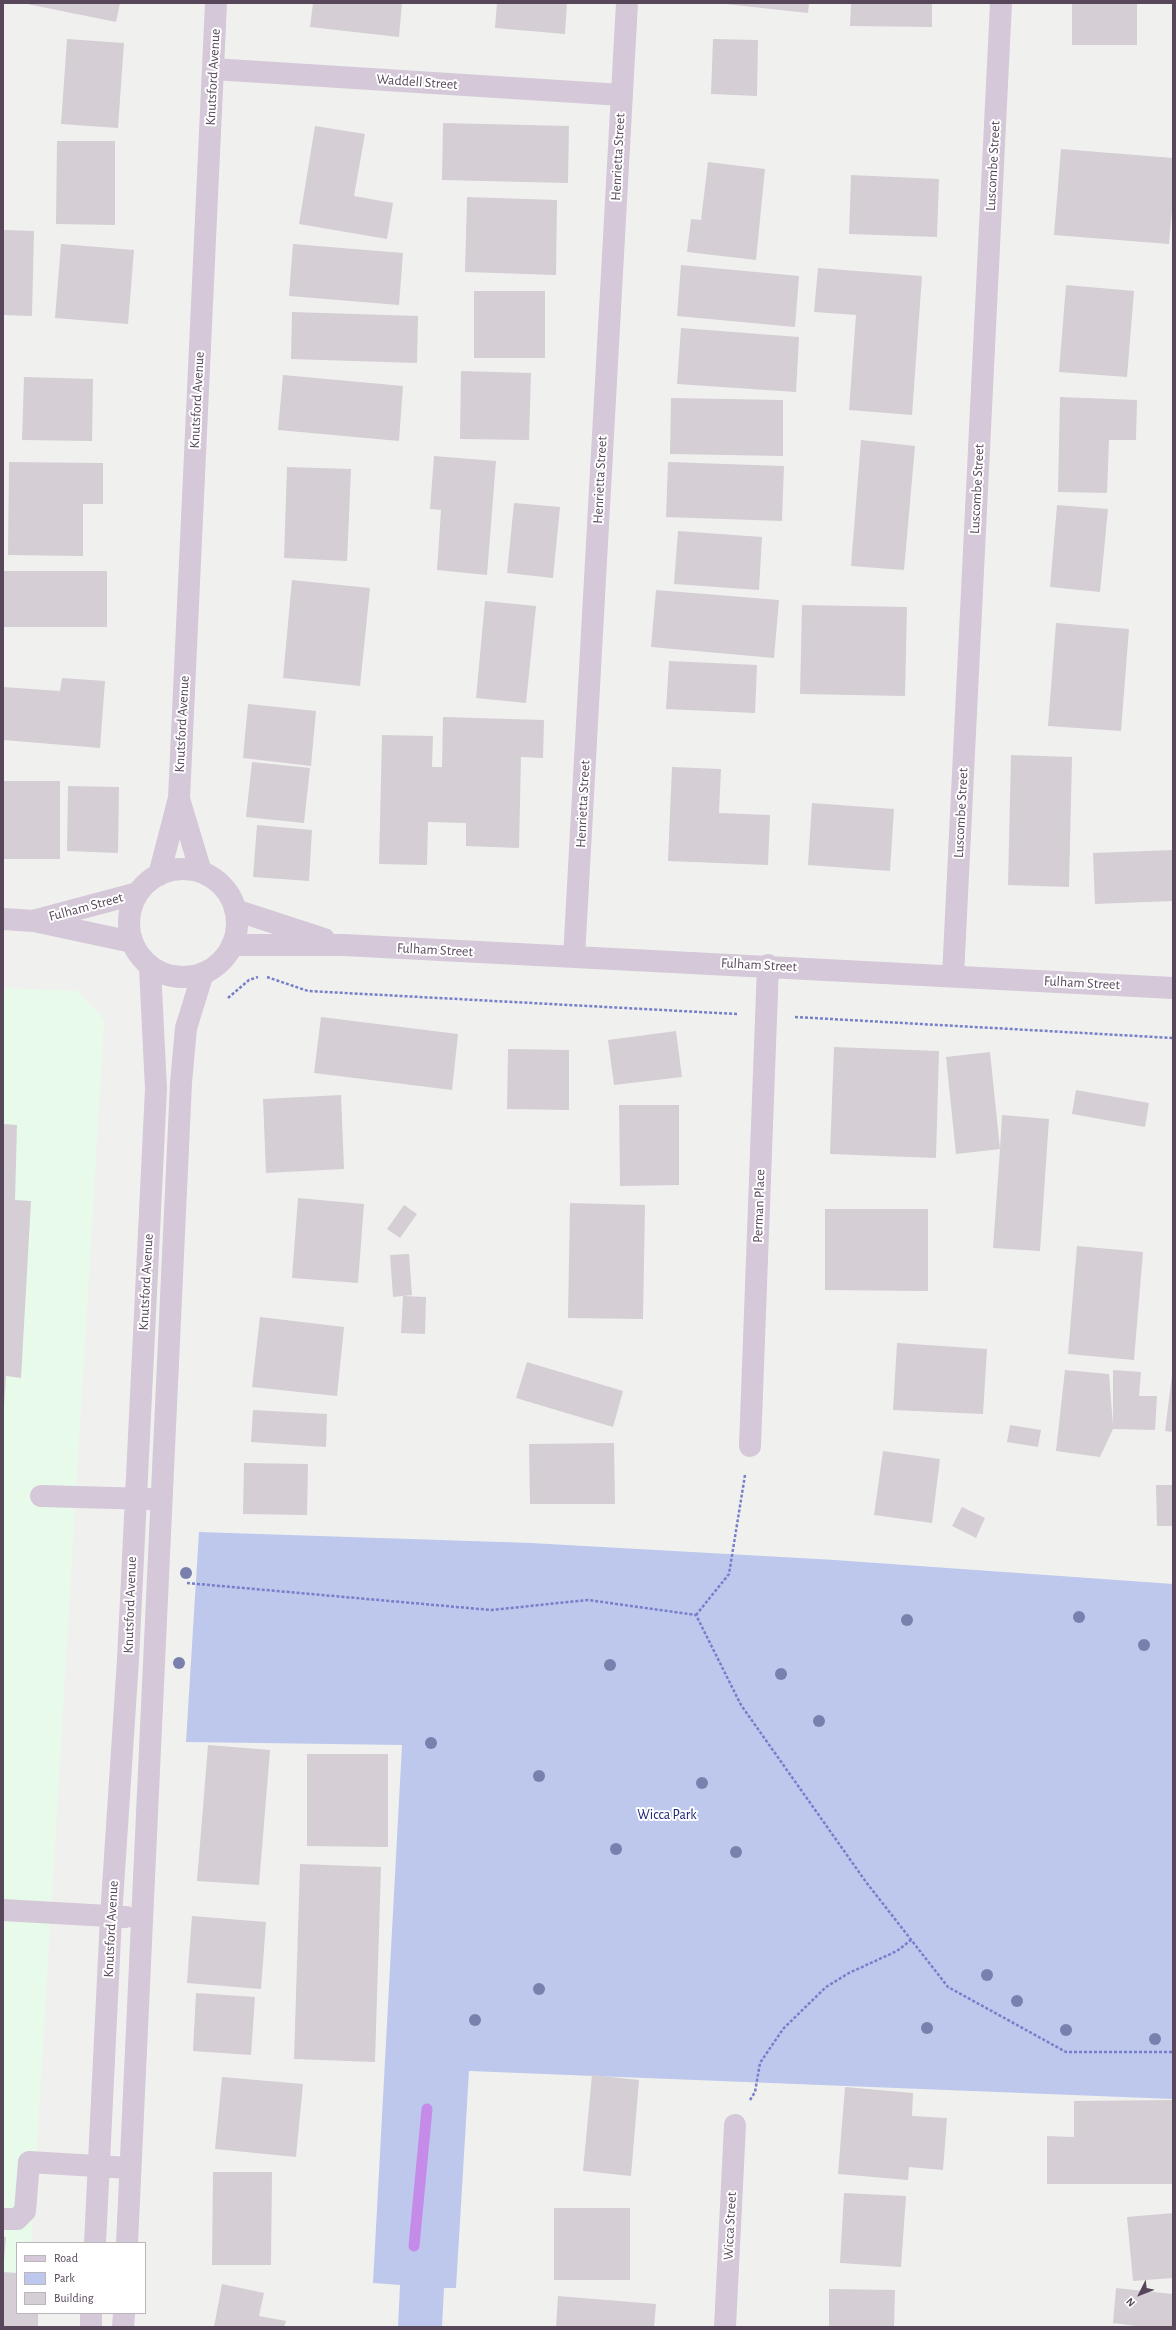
<!DOCTYPE html>
<html>
<head>
<meta charset="utf-8">
<style>
	body { margin:0 }
	#map { position:relative; width:1176px; height:2330px; overflow:hidden; background:#f0f1ee; font-family:"Alegreya Sans",sans-serif }
	canvas { display:block }
	.frame { position:absolute; inset:0; border:4px solid #58475b; pointer-events:none }
	.legend { position:absolute; left:16px; top:2242px; width:130px; height:72px; box-sizing:border-box; background:#fff; border:1px solid #bcb5bd; margin:0; padding:5px 7px; list-style:none; font-size:12px; color:#58475b }
	.legend li { display:flex; align-items:center; gap:8px; height:20px }
	.legend b { width:20px; border:1px solid #bcb5bd }
	.north { position:absolute; left:1120px; top:2274px; width:40px; height:40px; -webkit-text-stroke:3px #fff; paint-order:stroke; rotate:228deg; font-size:11px; font-weight:700; line-height:16px; text-align:center; color:#58475b }
	.north::after { content:''; display:block; margin:auto; width:14px; height:18px; background:#58475b; clip-path:polygon(50% 0,100% 100%,50% 72%,0 100%) }
</style>
</head>
<body>
<div id="map">
<canvas width="1176" height="2330"></canvas>
<div class="frame"></div>
<ul class="legend">
<li><b style="height:5px;background:#d5c8d8"></b>Road</li>
<li><b style="height:11px;background:#bec8ed"></b>Park</li>
<li><b style="height:11px;background:#d5ced5"></b>Building</li>
</ul>
<div class="north">N</div>
</div>
<script>
const ctx = document.querySelector('canvas').getContext('2d');
ctx.lineJoin = 'round';
function fill(path, color) {
  ctx.fillStyle = color;
  ctx.fill(path, 'evenodd');
}
function poly(rows) {
  const path = new Path2D();
  for (const r of rows) {
    if (r.length === 3) {
      path.moveTo(r[0] + r[2], r[1]);
      path.arc(r[0], r[1], r[2], 0, 2 * Math.PI);
      continue;
    }
    path.moveTo(r[0], r[1]);
    for (let i = 2; i < r.length; i += 2) path.lineTo(r[i], r[i + 1]);
  }
  return path;
}
function trace(path, color, width, dash) {
  ctx.strokeStyle = color;
  ctx.lineWidth = width;
  ctx.lineCap = dash ? 'butt' : 'round';
  ctx.setLineDash(dash || []);
  ctx.stroke(path);
}
function label(font, color, halo, rows, align = 'center') {
  ctx.font = font + ' "Alegreya Sans",sans-serif';
  ctx.lineWidth = 4;
  ctx.setLineDash([]);
  ctx.textBaseline = 'middle';
  ctx.strokeStyle = halo;
  ctx.fillStyle = color;
  for (const [text, x, y, turn = 0] of rows) {
    ctx.save();
    ctx.translate(x, y);
    ctx.rotate((+turn || 0) * Math.PI / 180);
    ctx.textAlign = isNaN(turn) ? turn : align;
    if (halo) ctx.strokeText(text, 0, 0);
    ctx.fillText(text, 0, 0);
    ctx.restore();
  }
}
const commercial = poly([
	[3,988,77,991,104,1020,31,2243,17,2243,17,2313,3,2327]
]);
const green = poly([
	[199,1532,531,1543,835,1560,1173,1584,1173,2099,469,2071,456,2288,444,2288,442,2327,398,2327,400,2285,373,2283,402,1745,186,1742]
]);
const stream = poly([
	[414,2246,427,2109]
]);
const building = poly([
	[22,3,120,3,116,22],
	[313,3,402,3,399,37,310,27],
	[497,3,567,3,565,34,495,28],
	[716,3,809,3,808,13],
	[851,3,932,3,932,27,850,26],
	[1072,3,1137,3,1137,45,1072,45],
	[67,39,124,43,118,128,61,124],
	[713,39,758,40,757,96,711,94],
	[443,123,569,126,568,183,442,180],
	[315,126,365,134,354,196,393,203,387,239,299,224],
	[57,141,115,141,115,225,56,224],
	[1061,149,1173,158,1173,198,1169,244,1054,235],
	[708,162,765,169,756,260,687,252,691,219,701,220],
	[851,175,939,179,937,237,849,234],
	[467,197,557,200,556,275,465,272],
	[3,230,34,231,32,316,3,315],
	[61,244,134,250,128,324,55,318],
	[293,244,403,253,399,305,289,296],
	[681,265,799,276,795,327,677,316],
	[818,268,922,276,912,415,849,410,856,315,814,312],
	[1066,285,1134,291,1127,377,1059,372],
	[474,291,545,291,545,358,474,358],
	[292,312,418,316,417,363,291,359],
	[681,328,799,337,796,392,677,384],
	[461,371,531,373,529,440,460,439],
	[283,375,403,386,399,441,278,430],
	[24,377,93,379,92,441,22,440],
	[1060,397,1137,400,1136,440,1109,440,1107,493,1058,492],
	[671,398,783,400,783,456,670,454],
	[861,440,915,446,904,570,851,566],
	[434,456,496,461,487,575,437,570,441,510,430,509],
	[9,462,103,463,103,504,83,504,83,556,8,555],
	[668,462,784,466,782,521,666,517],
	[287,467,351,469,347,561,284,558],
	[514,503,560,507,553,578,507,573],
	[1057,505,1108,509,1100,592,1050,587],
	[678,531,762,537,759,590,674,584],
	[3,571,107,571,107,627,3,627],
	[292,580,370,588,360,686,283,678],
	[656,590,779,600,774,658,651,647],
	[485,601,536,606,526,703,476,698],
	[802,605,907,607,905,696,800,694],
	[1056,623,1129,629,1121,731,1048,726],
	[669,661,757,665,755,713,666,709],
	[62,678,105,681,100,748,3,740,3,687,60,691],
	[248,704,316,711,311,766,243,758],
	[443,717,544,720,543,758,521,757,519,848,466,846,466,823,428,822,427,865,379,864,382,735,433,736,432,767,442,767],
	[1011,755,1072,757,1069,887,1008,885],
	[252,762,310,768,304,823,246,817],
	[672,767,721,769,719,813,770,815,768,865,668,861],
	[3,781,60,781,60,859,3,859],
	[68,786,119,787,118,853,67,851],
	[812,803,894,809,890,871,808,865],
	[257,825,312,830,309,881,253,877],
	[1173,850,1173,901,1095,904,1093,853],
	[321,1017,458,1034,452,1090,314,1073],
	[676,1031,682,1077,614,1085,608,1040],
	[834,1047,939,1051,936,1158,830,1154],
	[508,1049,569,1050,569,1110,507,1109],
	[990,1052,1000,1149,1002,1115,1049,1119,1040,1251,993,1248,1000,1149,956,1154,946,1057],
	[1076,1090,1149,1103,1145,1127,1072,1114],
	[341,1095,344,1169,266,1173,263,1099],
	[619,1105,679,1105,679,1185,620,1186],
	[3,1124,17,1125,15,1200,31,1201,21,1378,6,1376,4,1407],
	[298,1198,364,1204,358,1283,292,1278],
	[570,1203,645,1205,643,1319,568,1318],
	[404,1205,417,1214,400,1238,387,1229],
	[825,1209,928,1209,928,1291,825,1290],
	[1077,1246,1143,1252,1134,1360,1068,1354],
	[409,1254,412,1295,393,1297,390,1255],
	[403,1296,426,1297,425,1334,401,1333],
	[260,1317,344,1327,337,1396,252,1387],
	[897,1343,987,1349,983,1414,893,1410],
	[527,1362,623,1391,613,1427,516,1398],
	[1065,1370,1109,1374,1113,1425,1113,1370,1141,1372,1139,1396,1157,1396,1155,1430,1113,1429,1100,1457,1056,1451],
	[1172,1375,1173,1375,1173,1432,1165,1431],
	[253,1410,327,1414,326,1447,251,1442],
	[1010,1425,1041,1430,1038,1447,1007,1442],
	[614,1443,615,1504,530,1504,529,1444],
	[883,1451,940,1459,932,1523,874,1515],
	[244,1463,308,1464,307,1515,243,1514],
	[1156,1485,1173,1485,1173,1526,1157,1526],
	[962,1507,985,1518,976,1538,952,1526],
	[208,1745,270,1750,259,1885,197,1881],
	[307,1754,388,1754,388,1847,307,1846],
	[300,1864,381,1867,375,2062,294,2059],
	[192,1916,266,1922,261,1989,187,1983],
	[196,1993,255,1997,251,2055,193,2051],
	[592,2075,639,2080,631,2176,583,2171],
	[222,2077,303,2084,296,2157,215,2149],
	[845,2087,913,2093,912,2116,947,2118,943,2170,909,2167,908,2180,838,2174],
	[1173,2100,1173,2184,1047,2184,1047,2136,1074,2137,1074,2101],
	[213,2172,272,2172,271,2265,212,2265],
	[844,2193,906,2196,901,2267,840,2263],
	[554,2208,630,2208,630,2280,554,2280],
	[1173,2213,1173,2278,1133,2281,1127,2217],
	[3,2237,6,2237,4,2260,3,2260],
	[3,2272,17,2273,17,2313,38,2313,38,2327,3,2327],
	[222,2284,264,2293,259,2316,286,2321,284,2327,214,2327],
	[1116,2288,1173,2294,1173,2327,1144,2327,1113,2323],
	[829,2289,895,2290,894,2327,829,2327],
	[558,2296,656,2304,654,2327,556,2327]
]);
const path = poly([
	[267,977,308,991,737,1014],
	[228,998,249,980,258,977],
	[795,1017,1173,1038],
	[187,1583,491,1610,588,1600,696,1615,741,1705,866,1882,948,1987,1066,2052,1173,2052],
	[696,1615,729,1574,745,1475],
	[750,2100,755,2092,760,2063,783,2029,826,1987,849,1973,897,1951,911,1940]
]);
const minor = poly([
	[213,69,622,95],
	[179,799,201,872],
	[183,923,54],
	[159,875,179,798,216,3],
	[235,910,324,939],
	[3,919,34,921,132,942],
	[37,920,138,893],
	[232,945,344,945,1173,988],
	[574,957,627,3],
	[953,976,1001,3],
	[750,1446,768,965],
	[41,1496,150,1499],
	[3,1910,126,1917],
	[3,2219,17,2219,25,2211,29,2162,130,2168],
	[95,2243,111,1917,128,1660,156,1089,150,968],
	[127,2243,181,1083,186,1028,203,973],
	[91,2327,91,2313],
	[123,2327,124,2313],
	[725,2327,735,2125]
]);
const trees = [
	[186,1573],
	[1079,1617],
	[907,1620],
	[1144,1645],
	[179,1663],
	[610,1665],
	[781,1674],
	[819,1721],
	[431,1743],
	[539,1776],
	[702,1783],
	[616,1849],
	[736,1852],
	[987,1975],
	[539,1989],
	[1017,2001],
	[475,2020],
	[927,2028],
	[1066,2030],
	[1155,2039]
];
const streetNames = [
	["Knutsford Avenue",213,77,-87],
	["Waddell Street",417,82,4],
	["Henrietta Street",618,157,-87],
	["Luscombe Street",993,166,-87],
	["Knutsford Avenue",197,400,-87],
	["Henrietta Street",600,480,-87],
	["Luscombe Street",977,489,-87],
	["Knutsford Avenue",182,724,-87],
	["Henrietta Street",583,804,-87],
	["Luscombe Street",961,813,-87],
	["Fulham Street",86,907,-15],
	["Fulham Street",435,950,3],
	["Fulham Street",759,965,3],
	["Fulham Street",1082,983,3],
	["Perman Place",759,1206,-88],
	["Knutsford Avenue",146,1282,-87],
	["Knutsford Avenue",130,1605,-88],
	["Knutsford Avenue",111,1929,-87],
	["Wicca Street",730,2226,-87]
];
const parkNames = [
	["Wicca Park",667,1815]
];
fill(commercial, '#e8fbea');
fill(green, '#bec8ed');
trace(stream, '#c48ce8', 11);
fill(building, '#d5ced5');
trace(path, '#777fca', 2.5, [3, 2]);
trace(minor, '#d5c8d8', 22);
ctx.fillStyle = '#7a80ae';
for (const [x, y] of trees) {
  ctx.beginPath();
  ctx.arc(x, y, 6, 0, 2 * Math.PI);
  ctx.fill();
}
label('14px', '#58475b', '#fff', streetNames);
label('14px', '#1a247a', '#fff', parkNames);
</script>
</body>
</html>
